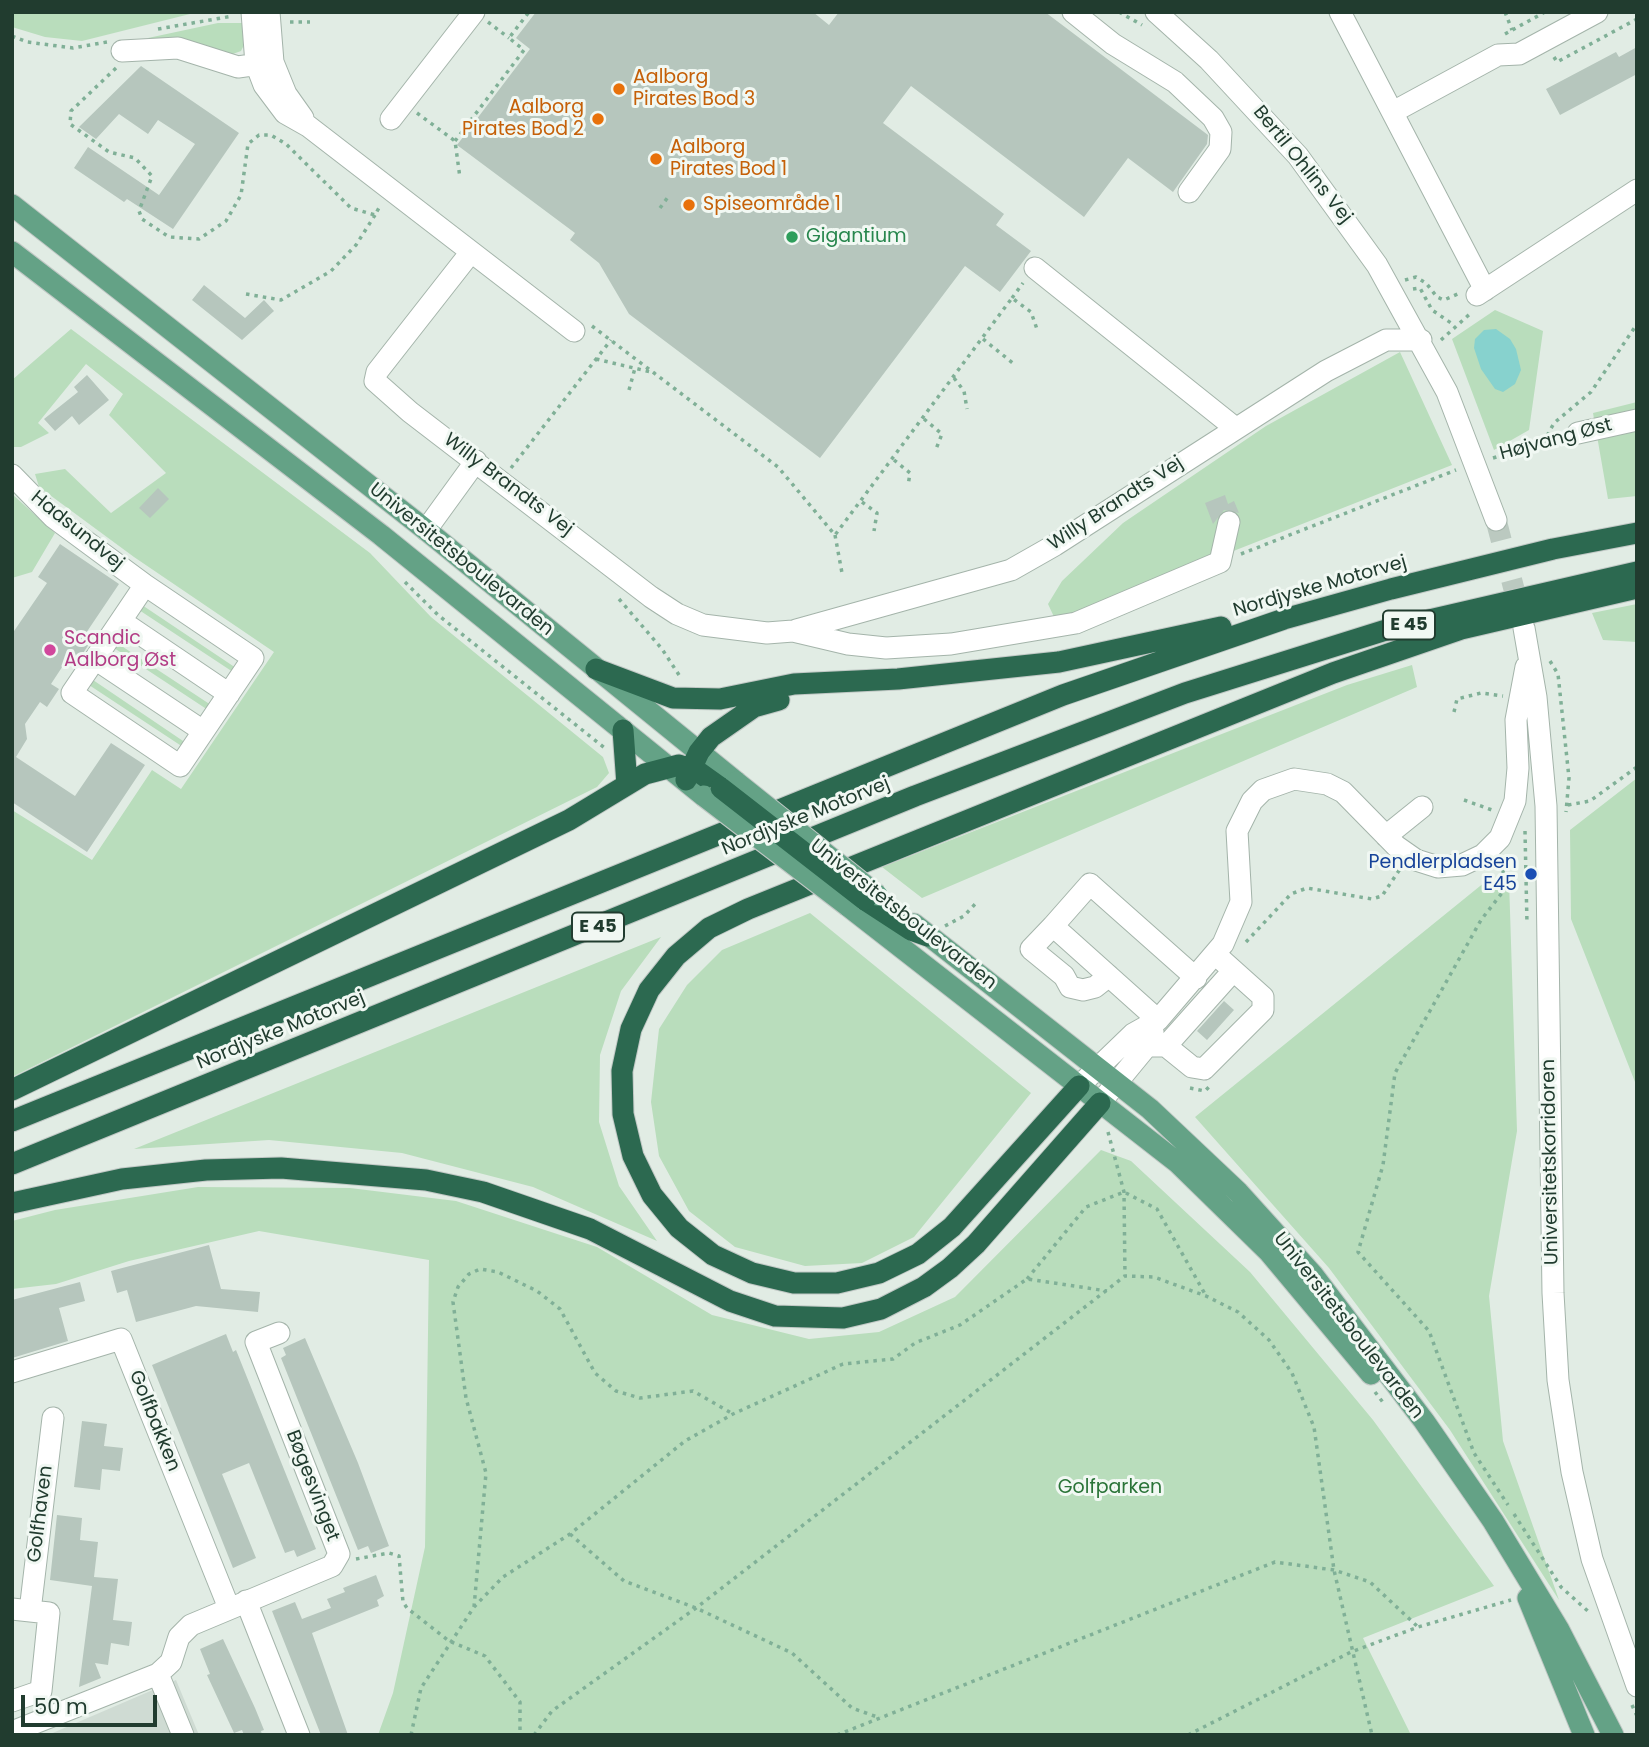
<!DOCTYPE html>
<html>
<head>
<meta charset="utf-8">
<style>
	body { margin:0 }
	#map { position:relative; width:1649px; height:1747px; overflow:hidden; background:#e1ece4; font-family:Poppins,sans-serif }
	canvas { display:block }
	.frame { position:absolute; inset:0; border:14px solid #213c2f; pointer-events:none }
	.scale { position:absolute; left:21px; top:1695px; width:136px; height:32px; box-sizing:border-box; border:4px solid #213c2f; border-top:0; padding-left:9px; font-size:21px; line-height:24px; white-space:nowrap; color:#213c2f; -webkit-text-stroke:5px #f1f8f3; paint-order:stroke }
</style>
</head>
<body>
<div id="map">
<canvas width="1649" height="1747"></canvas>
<div class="frame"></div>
<div class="scale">50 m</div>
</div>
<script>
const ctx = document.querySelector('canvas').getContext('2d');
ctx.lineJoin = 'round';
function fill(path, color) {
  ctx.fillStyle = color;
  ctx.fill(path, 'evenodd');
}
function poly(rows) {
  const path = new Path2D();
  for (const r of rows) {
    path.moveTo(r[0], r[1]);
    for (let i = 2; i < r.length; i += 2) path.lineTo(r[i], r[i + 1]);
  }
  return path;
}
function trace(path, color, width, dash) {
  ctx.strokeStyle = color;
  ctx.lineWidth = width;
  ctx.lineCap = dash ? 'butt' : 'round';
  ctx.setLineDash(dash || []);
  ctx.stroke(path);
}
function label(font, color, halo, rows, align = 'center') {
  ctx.font = font + ' Poppins,sans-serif';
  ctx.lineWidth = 6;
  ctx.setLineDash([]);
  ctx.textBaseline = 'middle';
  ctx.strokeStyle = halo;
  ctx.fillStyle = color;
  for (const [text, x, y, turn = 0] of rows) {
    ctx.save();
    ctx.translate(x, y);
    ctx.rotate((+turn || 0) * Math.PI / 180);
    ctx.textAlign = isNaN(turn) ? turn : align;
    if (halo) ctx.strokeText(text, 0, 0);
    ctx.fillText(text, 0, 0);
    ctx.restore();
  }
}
const built = poly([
	[176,1680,199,1735,48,1735]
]);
const green = poly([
	[12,12,198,12,82,41,45,37,12,27],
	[218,23,244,23,245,43,241,51,230,55,179,40,148,38],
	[1495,310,1543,331,1529,430,1494,450,1452,339],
	[71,329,370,553,431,617,603,757,609,773,597,787,12,1077,12,810,92,860,152,770,181,789,274,652,134,557,39,487,35,474,65,469,111,513,166,473,109,415,123,394,86,364,38,423,49,433,21,447,12,447,12,380],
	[1400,352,1452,465,1081,611,1055,619,1048,604,1062,581,1123,523,1266,426],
	[1637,402,1637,496,1608,499,1593,413],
	[12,494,55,533,32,572,12,578],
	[1637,604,1637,642,1603,640,1592,613],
	[142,605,236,668,233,672,139,610],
	[117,643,211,705,208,710,114,648],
	[1412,665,1417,687,922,898,882,867,1347,685],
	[93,680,186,743,183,747,89,685],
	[1637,778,1637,1087,1571,919,1570,830],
	[1509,880,1517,1131,1489,1296,1503,1441,1559,1600,1450,1430,1329,1268,1195,1117,1485,882],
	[810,913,1031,1093,914,1237,862,1263,805,1266,735,1247,689,1211,659,1156,651,1102,659,1029,687,985,722,950],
	[661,937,621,991,600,1055,599,1122,619,1186,657,1241,533,1187,402,1153,269,1140,134,1149],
	[1101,1150,1131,1161,1250,1272,1373,1420,1494,1586,1363,1638,1411,1735,378,1735,393,1693,425,1547,429,1260,259,1231,129,1261,56,1284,12,1289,12,1221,55,1210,198,1187,350,1188,456,1201,597,1247,712,1315,809,1339,879,1332,955,1297]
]);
const water = poly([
	[1496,329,1510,339,1516,349,1521,370,1515,384,1503,392,1495,389,1481,369,1474,348,1475,339,1484,330]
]);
const building = poly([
	[536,12,813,12,829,25,839,12,1045,12,1208,135,1207,144,1173,192,1128,158,1084,217,911,86,883,123,1004,214,996,225,1031,251,1000,292,965,266,820,458,629,314,599,263,570,240,575,233,457,145,530,49,516,38],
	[1637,47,1637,74,1560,115,1546,89,1616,52,1619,57],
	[141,66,239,133,173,229,127,199,124,202,74,168,88,147,159,195,195,144,158,120,148,134,119,114,96,139,79,127],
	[204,285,245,318,264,300,274,311,242,340,192,300],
	[87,375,109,400,79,425,72,416,55,431,44,419,78,392,74,387],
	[158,488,169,499,150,518,139,508],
	[1225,495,1228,504,1234,501,1239,513,1224,510,1213,524,1205,503],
	[60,544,119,584,82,639,89,644,78,661,70,655,51,684,59,689,47,707,40,702,25,724,27,739,16,757,75,796,111,743,145,765,87,852,12,802,12,634,47,583,38,577],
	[1224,1001,1234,1010,1207,1040,1197,1031],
	[209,1245,221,1289,260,1292,258,1312,196,1306,136,1322,127,1290,117,1293,111,1271],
	[80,1282,85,1301,59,1308,68,1341,12,1358,12,1300],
	[226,1334,233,1352,236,1350,316,1549,297,1557,294,1550,285,1553,249,1463,222,1474,256,1558,233,1568,152,1365],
	[305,1338,358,1463,389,1546,371,1553,368,1546,358,1550,281,1358,286,1355,283,1348],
	[82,1421,107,1424,104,1446,123,1448,120,1471,102,1469,100,1490,74,1487],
	[57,1515,82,1518,80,1540,98,1542,94,1577,118,1579,113,1620,132,1622,129,1646,111,1643,108,1665,95,1663,101,1678,79,1687,92,1586,50,1580],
	[376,1575,384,1596,377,1600,379,1606,312,1633,348,1735,321,1735,272,1611,295,1602,302,1619,331,1608,327,1599,345,1592,343,1588],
	[223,1639,255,1708,264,1730,261,1731,262,1735,244,1735,242,1730,234,1733,207,1675,210,1674,200,1649]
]);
const minorTunnel = poly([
	[1496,520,1521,616]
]);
const path = poly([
	[817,12,820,12],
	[1119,12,1142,25],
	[1505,12,1512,30],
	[290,22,310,22],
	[488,22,509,38],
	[158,29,233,16],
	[1505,34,1545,12],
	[12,36,27,42,73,48,107,42],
	[1554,57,1557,62,1637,19],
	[116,68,71,111,70,124,109,152,135,158,152,176,139,211,142,219,169,237,199,239,226,221,241,195,248,144,259,135,271,135,286,144,351,208,375,215,380,206],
	[417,113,455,141,460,178],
	[455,141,524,50,509,38,529,12],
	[660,208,668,197],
	[1405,280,1416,277,1426,283,1437,297,1444,300,1460,293],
	[1413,289,1420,288,1432,310,1454,325],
	[246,294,281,300,331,271,356,245,375,215],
	[1012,298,1023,283],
	[592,326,778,467,835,535,1012,298,1031,312,1038,332],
	[983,339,1014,364],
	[1441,340,1472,312],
	[596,359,655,373],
	[954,378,964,391,967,409],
	[629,390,635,368],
	[924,419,942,434,936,449],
	[1543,443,1554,423,1591,392,1637,324],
	[1493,458,1559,438],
	[894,460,910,473,908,486],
	[511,468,611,340],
	[862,502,877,513,874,531],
	[835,535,842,573],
	[1241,554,1456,470],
	[405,582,438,615,606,749],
	[619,599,662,649,681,678],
	[1550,661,1558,674,1569,778,1566,812],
	[1454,712,1457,699,1481,693,1503,696],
	[1464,800,1492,810],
	[1568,805,1590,801,1637,767],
	[1525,831,1527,924],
	[1502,861,1505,889,1481,920,1395,1073,1383,1165,1358,1252,1429,1331,1474,1453,1508,1505],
	[945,926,964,916,977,902],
	[1246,942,1291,894,1307,888,1372,899,1382,896,1400,869],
	[1190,1088,1205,1091,1209,1087],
	[1108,1132,1124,1192,1125,1276],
	[1027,1279,1086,1207,1124,1192,1157,1209,1205,1294],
	[1375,1392,1385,1405],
	[1514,1514,1561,1587,1590,1613],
	[570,1534,624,1581,696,1608,792,1653,852,1708,880,1718],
	[356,1559,389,1553,399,1556,403,1602,407,1608,449,1641,485,1656,520,1702,520,1735],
	[474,1607,486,1473,466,1398,453,1302,458,1287,469,1274,480,1269,498,1272,537,1291,560,1309,595,1373,616,1391,640,1398,693,1391,733,1414],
	[1632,1705,1637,1716],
	[411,1735,421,1688,474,1607,503,1577,570,1534,685,1441,733,1414,843,1364,893,1359,915,1343,960,1325,1027,1279,1107,1291],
	[454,1735,478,1735],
	[534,1735,552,1711,696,1608,1125,1276,1154,1277,1206,1296,1238,1312,1269,1340,1292,1373,1314,1427,1334,1570,1372,1735],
	[837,1735,1275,1562,1334,1570,1370,1582,1418,1627],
	[1188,1735,1351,1652,1418,1627,1511,1600]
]);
const minor = poly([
	[252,12,256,64,264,85,285,113,308,126,574,331],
	[269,12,273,62,286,94,303,118],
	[1073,12,1113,44,1175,82,1213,118,1221,132,1220,149,1189,192],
	[1156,12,1209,60,1298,156,1377,265,1447,392,1496,520],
	[1340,12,1485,290],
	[122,51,178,48,238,67,273,62],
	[1393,112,1498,55,1519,54,1597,12],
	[391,119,474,12],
	[471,252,377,372,375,381,410,412,651,597,677,614,703,625,767,633,793,631,848,644,886,648,951,644,1076,623,1220,562,1229,522],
	[1035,268,1234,427],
	[1477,295,1637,190],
	[1578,433,1637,420],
	[12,475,53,517,145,585,253,658,180,766,72,693,145,585],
	[426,530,476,461],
	[121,621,229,694],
	[1524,628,1536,697,1546,806,1553,1293,1558,1380,1572,1472,1592,1559,1637,1686],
	[796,630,1011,570,1055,545,1326,371,1386,340,1421,340],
	[95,659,203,731],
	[1386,836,1422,807],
	[1053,926,1031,949,1064,976,1070,987,1083,990,1095,987,1109,976],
	[1158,1020,1053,926,1090,884,1196,978],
	[1147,1046,1166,1046,1192,1067,1204,1069,1263,1010,1263,997,1215,954],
	[1166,1046,1233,971],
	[1079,1086,1133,1034,1158,1020,1223,944,1241,902,1237,831,1252,801,1263,790,1294,779,1327,784,1343,792,1396,846,1416,860,1438,867,1462,865,1483,855,1500,838,1515,801,1518,768,1516,720,1526,667],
	[1100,1103,1147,1046,1153,1032],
	[12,1372,121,1339,229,1608],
	[246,1601,299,1735],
	[12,1609,49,1613,41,1691,12,1701],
	[30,1611,53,1418],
	[158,1674,183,1735],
	[12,1732,158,1674,171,1662,179,1637,191,1625,332,1566,339,1554,256,1342,279,1333]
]);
const major = poly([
	[12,205,426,530,736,782],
	[12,252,381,535,704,796],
	[848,906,1178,1163,1269,1252,1371,1374],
	[914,924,1150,1109,1238,1192,1313,1275,1424,1421,1493,1521,1559,1630,1613,1735],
	[1528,1598,1584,1735]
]);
const highway = poly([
	[596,669,673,698,720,699,794,684,898,679,1059,662,1221,627],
	[623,730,627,785],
	[686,780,699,752,711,737,754,707,779,700],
	[865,900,911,930,928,936],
	[1079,1086,952,1227,918,1254,879,1273,837,1283,794,1283,752,1273,713,1255,679,1228,652,1195,633,1156,623,1114,622,1071,631,1029,649,990,676,956,709,928,748,909,1333,673,1461,629,1637,588],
	[12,1090,569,820,645,774,679,765,700,773,721,788],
	[12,1121,1063,695,1284,619,1391,589,1553,549,1637,533],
	[12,1164,915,796,1185,693,1386,630,1637,572],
	[12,1203,122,1179,206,1170,281,1168,426,1180,483,1192,590,1229,730,1301,775,1316,843,1318,881,1309,924,1287,950,1268,976,1244,1100,1103]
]);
const majorBridge = poly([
	[736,782,877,895],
	[704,796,848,906]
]);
const highwayBridge = poly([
	[721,788,865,900]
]);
const markers = [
	[619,89,7,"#e8710a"],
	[598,119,7,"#e8710a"],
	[656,159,7,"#e8710a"],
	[689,205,7,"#e8710a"],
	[792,237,7,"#2e9e5b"],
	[50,650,7,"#d1479c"],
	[1531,874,7,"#1a4fb4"]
];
const shields = [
	[1409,625,52],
	[598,927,52]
];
const shieldNames = [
	["E 45",1409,625],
	["E 45",598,927]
];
const foodNames = [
	["Aalborg",633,78],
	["Pirates Bod 3",633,100],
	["Aalborg",584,108,"right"],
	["Pirates Bod 2",584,130,"right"],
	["Aalborg",670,148],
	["Pirates Bod 1",670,170],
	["Spiseområde 1",703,205]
];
const streetNames = [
	["Bertil Ohlins Vej",1302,165,51],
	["Højvang Øst",1556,440,-15],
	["Willy Brandts Vej",508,485,37],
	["Willy Brandts Vej",1116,504,-33],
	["Hadsundvej",77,531,39],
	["Universitetsboulevarden",461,560,39],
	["Nordjyske Motorvej",1320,587,-16],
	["Nordjyske Motorvej",806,817,-22],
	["Universitetsboulevarden",903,915,38],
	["Nordjyske Motorvej",281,1031,-22],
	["Universitetskorridoren",1551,1162,-91],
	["Universitetsboulevarden",1348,1326,52],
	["Golfbakken",154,1421,68],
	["Bøgesvinget",312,1486,69],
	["Golfhaven",41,1514,-83]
];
const leisureNames = [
	["Gigantium",806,237]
];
const hotelNames = [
	["Scandic",64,639],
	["Aalborg Øst",64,661]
];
const transitNames = [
	["Pendlerpladsen",1517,863],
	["E45",1517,885]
];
const parkNames = [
	["Golfparken",1110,1488]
];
fill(built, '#cfdbd3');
fill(green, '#b9ddbc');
fill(water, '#87d2ce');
fill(building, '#b6c6bd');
trace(minorTunnel, '#bbc9c0', 21, [21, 10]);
trace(minor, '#a4b4aa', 23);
trace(major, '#c1c8c5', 23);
trace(highway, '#c1c8c5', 23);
trace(path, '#80b097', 3.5, [3.5, 5]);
trace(minor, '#fff', 21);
trace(major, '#64a286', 21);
trace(highway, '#2c6950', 21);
trace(majorBridge, '#c1c8c5', 23, []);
trace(highwayBridge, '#c1c8c5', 23, []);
trace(majorBridge, '#64a286', 21);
trace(highwayBridge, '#2c6950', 21);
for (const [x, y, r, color] of markers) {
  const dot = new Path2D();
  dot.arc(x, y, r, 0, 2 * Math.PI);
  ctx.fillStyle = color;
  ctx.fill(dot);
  trace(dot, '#f1f8f3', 2.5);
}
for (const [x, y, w] of shields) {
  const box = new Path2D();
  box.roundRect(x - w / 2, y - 14.5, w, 29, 5);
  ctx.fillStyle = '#f1f8f3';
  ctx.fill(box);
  trace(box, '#213c2f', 2);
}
label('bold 18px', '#213c2f', null, shieldNames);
label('19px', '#c56008', '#f1f8f3', foodNames, 'left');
label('19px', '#213c2f', '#f1f8f3', streetNames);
label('19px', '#27864d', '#f1f8f3', leisureNames, 'left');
label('19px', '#b23c85', '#f1f8f3', hotelNames, 'left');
label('19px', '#164399', '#f1f8f3', transitNames, 'right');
label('19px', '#2a7438', '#f1f8f3', parkNames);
</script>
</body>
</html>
